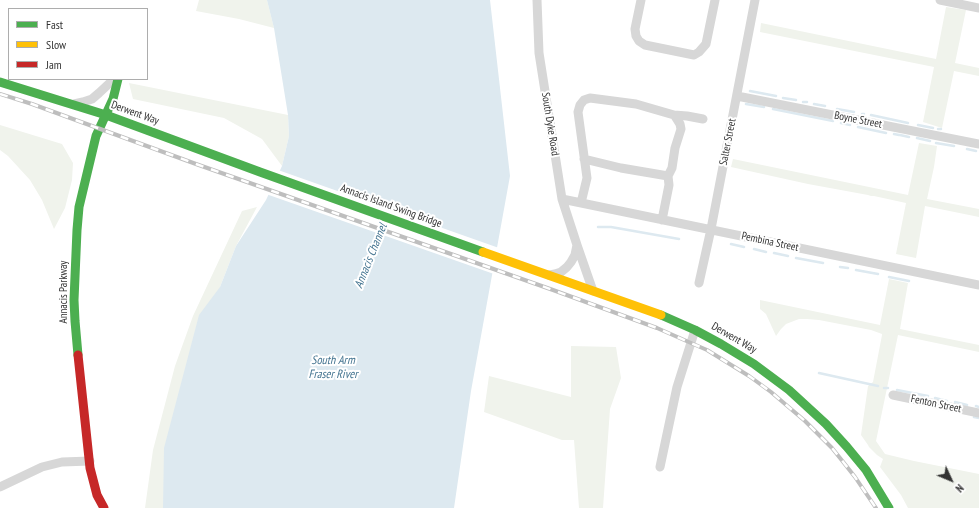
<!DOCTYPE html>
<html>
<head>
<meta charset="utf-8">
<style>
	body { margin:0 }
	#map { position:relative; width:979px; height:508px; overflow:hidden; background:#fff; font-family:"PT Sans Narrow",sans-serif }
	canvas { display:block }
	.legend { position:absolute; left:8px; top:8px; width:140px; height:72px; box-sizing:border-box; background:#fff; border:1px solid #adadad; margin:0; padding:5px 7px; list-style:none; font-size:12px; color:#333 }
	.legend li { display:flex; align-items:center; gap:8px; height:20px }
	.legend b { width:20px; border:1px solid #adadad }
	.north { position:absolute; left:931px; top:460px; width:40px; height:40px; -webkit-text-stroke:3px #fff; paint-order:stroke; rotate:134deg; font-size:11px; font-weight:700; line-height:16px; text-align:center; color:#333 }
	.north::after { content:''; display:block; margin:auto; width:14px; height:18px; background:#333; clip-path:polygon(50% 0,100% 100%,50% 72%,0 100%) }
</style>
</head>
<body>
<div id="map">
<canvas width="979" height="508"></canvas>
<ul class="legend">
<li><b style="height:5px;background:#4caf50"></b>Fast</li>
<li><b style="height:5px;background:#ffc107"></b>Slow</li>
<li><b style="height:5px;background:#c62828"></b>Jam</li>
</ul>
<div class="north">N</div>
</div>
<script>
const ctx = document.querySelector('canvas').getContext('2d');
ctx.lineJoin = 'round';
function fill(path, color) {
  ctx.fillStyle = color;
  ctx.fill(path, 'evenodd');
}
function poly(rows) {
  const path = new Path2D();
  for (const r of rows) {
    path.moveTo(r[0], r[1]);
    for (let i = 2; i < r.length; i += 2) path.lineTo(r[i], r[i + 1]);
  }
  return path;
}
function trace(path, color, width, dash) {
  ctx.strokeStyle = color;
  ctx.lineWidth = width;
  ctx.lineCap = dash ? 'butt' : 'round';
  ctx.setLineDash(dash || []);
  ctx.stroke(path);
}
function label(font, color, halo, rows, align = 'center') {
  ctx.font = font + ' "PT Sans Narrow",sans-serif';
  ctx.lineWidth = 4;
  ctx.setLineDash([]);
  ctx.textBaseline = 'middle';
  ctx.strokeStyle = halo;
  ctx.fillStyle = color;
  for (const [text, x, y, turn = 0] of rows) {
    ctx.save();
    ctx.translate(x, y);
    ctx.rotate((+turn || 0) * Math.PI / 180);
    ctx.textAlign = isNaN(turn) ? turn : align;
    if (halo) ctx.strokeText(text, 0, 0);
    ctx.fillText(text, 0, 0);
    ctx.restore();
  }
}
const green = poly([
	[199,0,267,0,274,28,239,19,196,11],
	[946,7,966,10,955,63,979,68,979,76,954,71,942,128,923,122,934,67,760,32,761,23,936,59],
	[129,83,288,115,289,136,282,166,262,139,224,118,133,99],
	[0,125,62,144,73,163,72,180,65,208,54,229,42,200,30,180,8,156,0,150],
	[919,143,937,146,934,167,927,199,979,209,979,217,925,206,916,258,896,254,906,203,874,196,871,196,868,195,808,184,731,167,733,159,908,195],
	[257,207,236,246,220,287,205,508,145,508,153,450,175,366,193,316,242,211],
	[889,279,908,283,900,329,979,345,979,352,898,335,876,441,885,454,914,461,979,474,979,508,908,508,901,495,880,467,883,459,877,455,869,447,868,445,861,435,868,386,873,382,882,335,882,334,871,330,819,320,807,319,799,319,786,324,781,329,776,336,766,314,760,309,760,300,880,325],
	[571,346,616,347,621,378,610,409,603,508,579,508,574,440,562,440,484,412,489,376,571,397]
]);
const water = poly([
	[267,0,490,0,510,176,471,391,454,508,163,508,164,448,199,315,220,287,236,246,266,200,282,166,289,136,288,115,274,28]
]);
const pier = poly([
	[278,170,499,248,494,274,266,194]
]);
const stream = poly([
	[750,91,776,96],
	[783,98,796,100],
	[803,102,807,102],
	[746,104,764,107],
	[814,104,825,106],
	[773,109,833,121],
	[837,109,854,112],
	[862,114,864,114],
	[871,115,908,123],
	[841,123,850,125],
	[918,125,933,128],
	[858,127,886,133],
	[938,129,941,129],
	[894,134,899,135],
	[900,135,909,137],
	[917,138,930,141],
	[936,143,954,146],
	[967,149,976,151],
	[598,227,611,227,679,239],
	[731,244,744,247],
	[754,249,766,252],
	[774,253,788,256],
	[796,258,823,263],
	[840,267,848,268],
	[856,270,878,274],
	[889,277,909,281],
	[819,373,878,386],
	[884,388,888,388],
	[897,390,928,396],
	[935,398,947,401],
	[955,402,967,405],
	[976,406,979,407],
	[974,417,979,418]
]);
const street = poly([
	[537,0,539,53,562,199,577,245],
	[641,0,635,29,636,36,639,41,645,45,694,55,699,52,706,44,715,0],
	[940,0,979,8],
	[737,96,979,144],
	[74,104,83,102,92,99,99,93,114,79],
	[584,159,621,168,668,176],
	[562,199,979,285],
	[581,203,587,178,578,112,580,105,584,100,590,98,636,104,674,115,687,116,703,119],
	[662,220,669,185,668,176,672,168,675,148,681,129,680,124,675,116],
	[549,275,555,274,561,272,567,267,571,262,575,255,577,245,593,291],
	[699,283,711,229,755,0],
	[893,395,979,413],
	[660,467,677,387,695,330],
	[0,487,42,467,62,462,90,461]
]);
const fast = poly([
	[0,82,106,115,260,172,483,252],
	[661,315,695,330,721,344,754,364,789,390,826,424,847,447,866,470,889,508],
	[78,355,75,321,74,300,77,230,79,207,96,136,113,99,118,79]
]);
const slow = poly([
	[483,252,661,315]
]);
const jam = poly([
	[78,355,90,468,97,495,104,508]
]);
const rail = poly([
	[0,94,32,104,196,164,553,290,657,328,691,343,707,350,749,376,771,392,805,421,832,448,844,463,855,477,876,508]
]);
const streetNames = [
	["Derwent Way",135,113,20],
	["Boyne Street",858,120,11],
	["South Dyke Road",550,124,81],
	["Salter Street",728,142,-79],
	["Annacis Island Swing Bridge",391,206,20],
	["Pembina Street",770,242,12],
	["Annacis Parkway",64,292,-90],
	["Derwent Way",734,338,30],
	["Fenton Street",936,404,12]
];
const waterNames = [
	["Annacis Channel",371,256,-68],
	["South Arm",333,361],
	["Fraser River",333,375]
];
fill(green, '#f0f3ec');
fill(water, '#dde9f0');
fill(pier, '#fff');
trace(stream, '#dde9f0', 2.5);
trace(street, '#d7d7d7', 9);
trace(fast, '#4caf50', 9);
trace(slow, '#ffc107', 9);
trace(jam, '#c62828', 9);
trace(rail, '#bebebe', 4);
trace(rail, '#fff', 2.5, [8]);
label('11px', '#333', '#fff', streetNames);
label('italic 12px', '#457591', '#fff', waterNames);
</script>
</body>
</html>
